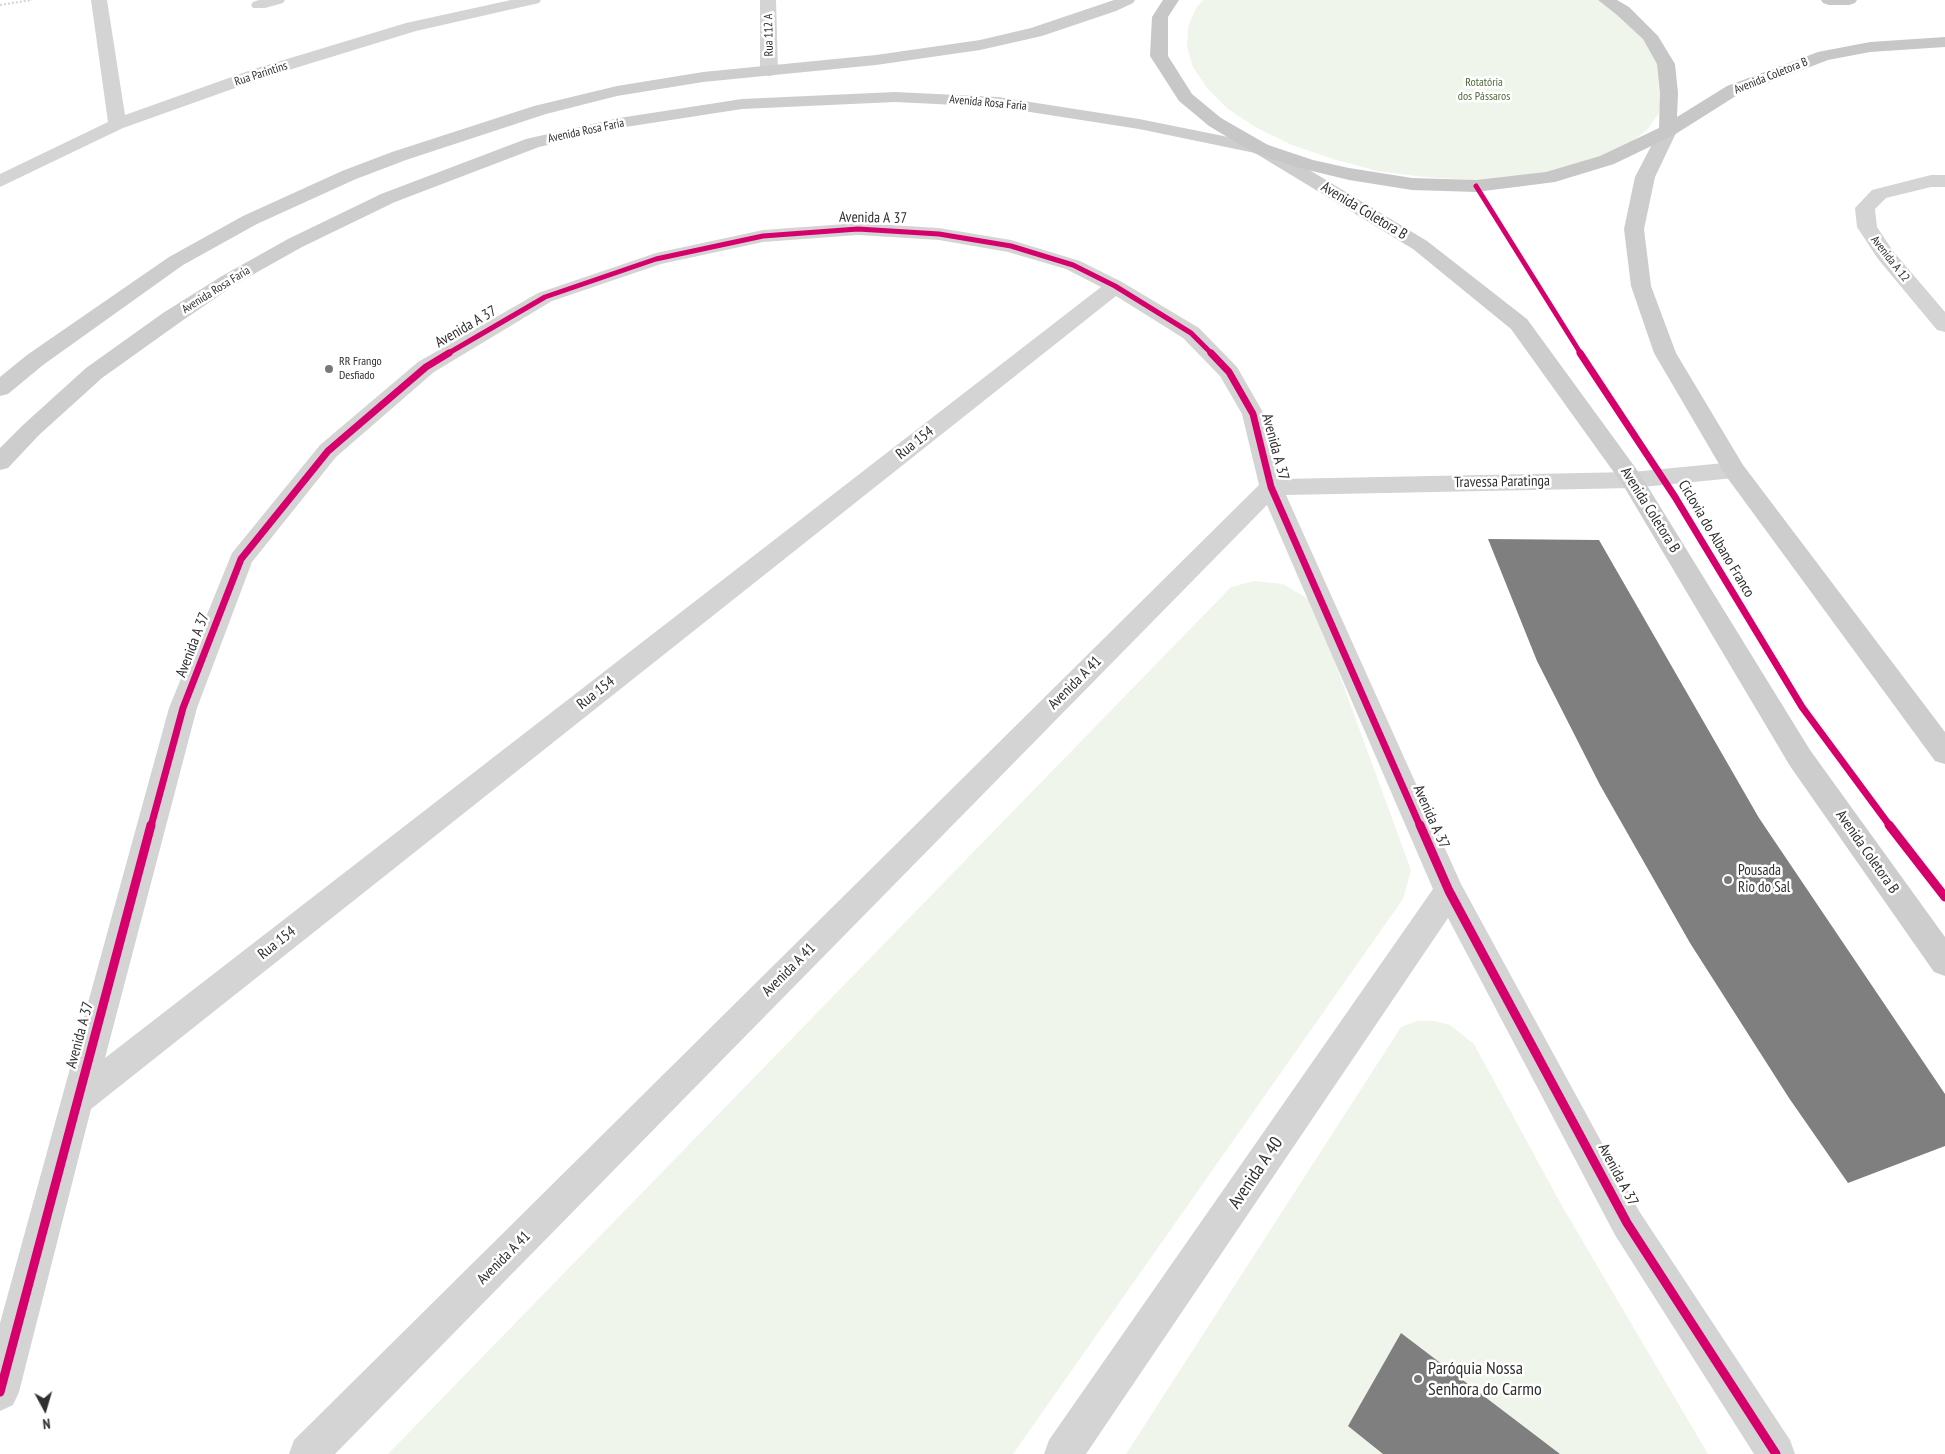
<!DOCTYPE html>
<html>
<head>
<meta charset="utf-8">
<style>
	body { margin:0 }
	#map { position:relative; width:1945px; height:1454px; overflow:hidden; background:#fff; font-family:"PT Sans Narrow",sans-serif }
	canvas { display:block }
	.north { position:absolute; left:20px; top:1384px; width:50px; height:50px; -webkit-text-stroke:4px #fff; paint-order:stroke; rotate:174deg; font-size:14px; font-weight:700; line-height:20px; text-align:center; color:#2f2f2f }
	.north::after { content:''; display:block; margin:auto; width:18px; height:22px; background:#2f2f2f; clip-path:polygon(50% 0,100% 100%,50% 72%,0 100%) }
</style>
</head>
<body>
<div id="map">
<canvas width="1945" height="1454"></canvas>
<div class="north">N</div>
</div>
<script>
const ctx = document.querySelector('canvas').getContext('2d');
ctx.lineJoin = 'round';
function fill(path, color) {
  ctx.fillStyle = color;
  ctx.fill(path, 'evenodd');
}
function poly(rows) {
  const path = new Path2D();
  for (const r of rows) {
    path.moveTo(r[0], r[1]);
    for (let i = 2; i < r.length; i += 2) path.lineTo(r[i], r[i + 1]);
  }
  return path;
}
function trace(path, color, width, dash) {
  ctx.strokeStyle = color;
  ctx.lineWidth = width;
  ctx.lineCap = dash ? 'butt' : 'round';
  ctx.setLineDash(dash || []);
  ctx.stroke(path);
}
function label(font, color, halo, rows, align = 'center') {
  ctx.font = font + ' "PT Sans Narrow",sans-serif';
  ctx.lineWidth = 5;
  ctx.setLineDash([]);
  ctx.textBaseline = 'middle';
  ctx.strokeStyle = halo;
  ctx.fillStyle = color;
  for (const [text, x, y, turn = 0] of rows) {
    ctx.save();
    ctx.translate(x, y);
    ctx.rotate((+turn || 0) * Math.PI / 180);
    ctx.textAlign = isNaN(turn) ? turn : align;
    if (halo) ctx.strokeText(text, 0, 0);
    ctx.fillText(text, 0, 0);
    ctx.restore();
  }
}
const green = poly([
	[1203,0,1600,0,1630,21,1663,63,1661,110,1647,130,1625,147,1595,161,1559,171,1517,178,1471,180,1424,177,1377,171,1333,159,1292,145,1257,128,1228,109,1207,88,1193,67,1187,47,1188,27,1196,8],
	[1254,581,1283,584,1310,600,1322,627,1411,870,1403,899,1013,1454,388,1454,1231,587],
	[1417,1021,1435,1021,1450,1025,1474,1044,1562,1206,1708,1454,1126,1454,1401,1027]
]);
const building = poly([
	[1488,539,1599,540,1759,818,1945,1094,1945,1146,1848,1183,1789,1098,1690,943,1600,785,1537,661],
	[1401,1333,1560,1454,1383,1454,1348,1426]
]);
const path = poly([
	[0,5,32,0]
]);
const street = poly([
	[91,0,107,0,125,115,254,69,406,23,511,0,541,0,539,3,416,31,266,77,123,128,0,187,0,174,108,122,91,0],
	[259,0,285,0,283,3,265,8,253,8,251,5,253,2,259,0],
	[760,0,776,0,778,71,775,75,769,76,763,75,760,71,760,0],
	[1931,175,1945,175,1945,187,1931,187,1886,198,1875,209,1877,227,1893,251,1945,312,1945,332,1937,330,1878,259,1857,227,1855,208,1872,190,1931,175],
	[858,223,939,228,1011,240,1080,261,1122,282,1199,328,1237,367,1264,414,1281,479,1632,472,1734,462,1742,464,1746,470,1742,476,1734,478,1632,488,1286,495,1461,884,1639,1211,1790,1440,1795,1454,1754,1454,1615,1235,1448,918,1086,1454,1044,1454,1049,1440,1433,889,1267,505,335,1454,289,1454,294,1440,1259,485,1242,414,1220,376,1183,338,1116,296,91,1109,19,1392,13,1405,0,1411,0,1323,169,708,232,553,320,445,418,362,538,293,656,253,763,230,858,223],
	[858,235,939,240,1008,252,1066,269,1101,287,105,1058,197,708,252,562,336,457,434,372,552,301,661,264,763,242,858,235]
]);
const secondary = poly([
	[1114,0,1135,0,1133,3,1116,11,1042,36,980,50,876,65,703,82,617,96,546,114,406,160,356,179,257,224,183,265,43,365,8,394,0,396,0,377,27,355,169,257,243,216,342,171,392,152,534,106,617,86,703,72,876,55,980,40,1031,28,1114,0],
	[895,92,998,97,1139,119,1268,145,1427,241,1527,319,1640,474,1810,750,1945,937,1945,976,1934,972,1790,766,1623,485,1511,329,1413,249,1255,153,1139,129,998,107,895,102,742,109,619,128,539,147,395,202,302,247,236,284,179,323,102,378,39,435,8,468,0,470,0,448,23,425,86,368,163,313,222,276,288,239,381,194,526,139,619,118,742,99,895,92],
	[1668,125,1674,127,1677,131,1655,177,1644,229,1651,286,1676,353,1743,465,1945,732,1945,764,1935,761,1726,476,1654,353,1631,286,1624,229,1635,177,1659,131,1662,127,1668,125]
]);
const primary = poly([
	[1163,0,1179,0,1168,17,1168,56,1192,94,1221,118,1268,145,1313,160,1349,168,1412,178,1476,180,1546,172,1600,156,1659,128,1660,93,1657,64,1643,39,1617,15,1598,0,1617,0,1629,7,1658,36,1675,64,1678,93,1677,117,1727,86,1818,52,1870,42,1945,37,1945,47,1870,52,1828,60,1739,94,1674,135,1614,164,1555,182,1476,192,1412,190,1349,180,1300,168,1254,153,1209,126,1179,101,1150,56,1152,17,1163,0],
	[1821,0,1857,0,1855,3,1849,5,1829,5,1823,3,1821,0]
]);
const cyclewayFar2 = poly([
	[1476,186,1581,354],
	[447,354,545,297,656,259,763,236,858,229,939,234,1011,246,1073,265,1115,286,1191,333,1212,354]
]);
const cyclewayFar1 = poly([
	[1211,353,1229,372,1253,414,1271,487,1420,826],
	[1580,353,1675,497,1802,707,1890,826],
	[151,826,183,708,241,559,328,451,426,367,449,353]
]);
const cycleway = poly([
	[1420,825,1449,891,1627,1223,1776,1454],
	[1889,825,1945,897],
	[0,1392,151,825]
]);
const markers = [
	[329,369,5,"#787878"],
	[1728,880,5,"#787878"],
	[1418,1379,5,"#787878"]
];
const farStreetnames = [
	["Rua 112 A",769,35,-91],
	["Rua Parintins",261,74,-18],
	["Avenida Coletora B",1771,76,-22],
	["Avenida Rosa Faria",988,103,5],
	["Avenida Rosa Faria",586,131,-12],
	["Avenida A 12",1890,259,52],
	["Avenida Rosa Faria",216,290,-32]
];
const farParknames = [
	["Rotatória",1484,83],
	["dos Pássaros",1484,97]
];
const farPoinames = [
	["RR Frango",339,362],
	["Desfiado",339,376]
];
const streetNames = [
	["Avenida Coletora B",1364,211,31],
	["Avenida A 37",873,218,1],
	["Avenida A 37",466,327,-30],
	["Rua 154",915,443,-38],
	["Avenida A 37",1275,447,75],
	["Travessa Paratinga",1502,482,-1],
	["Avenida Coletora B",1650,510,58],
	["Ciclovia do Albano Franco",1716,539,59],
	["Avenida A 37",193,645,-69],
	["Avenida A 41",1075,683,-45],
	["Rua 154",596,693,-38],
	["Avenida A 37",1431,817,66],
	["Avenida Coletora B",1867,852,55],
	["Rua 154",277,943,-38],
	["Avenida A 41",789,970,-45],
	["Avenida A 37",80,1035,-75],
	["Avenida A 37",1618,1175,62],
	["Avenida A 41",504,1258,-45]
];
const poiNames = [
	["Pousada",1738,871],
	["Rio do Sal",1738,888]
];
const nearStreetnames = [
	["Avenida A 40",1256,1173,-56]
];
const nearPoinames = [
	["Paróquia Nossa",1428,1369],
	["Senhora do Carmo",1428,1390]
];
fill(green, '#f0f5ec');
fill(building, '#7f7f7f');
trace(path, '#d4d4d4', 2, [2, 2]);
fill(street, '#d4d4d4');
fill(secondary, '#cdcdcd');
fill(primary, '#c7c7c7');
trace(cyclewayFar2, '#d6006c', 5);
trace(cyclewayFar1, '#d6006c', 7);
trace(cycleway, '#d6006c', 9);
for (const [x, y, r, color] of markers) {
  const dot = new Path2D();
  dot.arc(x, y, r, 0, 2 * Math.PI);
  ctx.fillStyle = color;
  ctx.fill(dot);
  trace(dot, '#fff', 2);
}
label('12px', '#2f2f2f', '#fff', farStreetnames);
label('12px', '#516b3c', '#fff', farParknames);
label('12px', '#2f2f2f', '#fff', farPoinames, 'left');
label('15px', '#2f2f2f', '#fff', streetNames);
label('15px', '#2f2f2f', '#fff', poiNames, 'left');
label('18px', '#2f2f2f', '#fff', nearStreetnames);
label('18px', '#2f2f2f', '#fff', nearPoinames, 'left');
</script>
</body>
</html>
